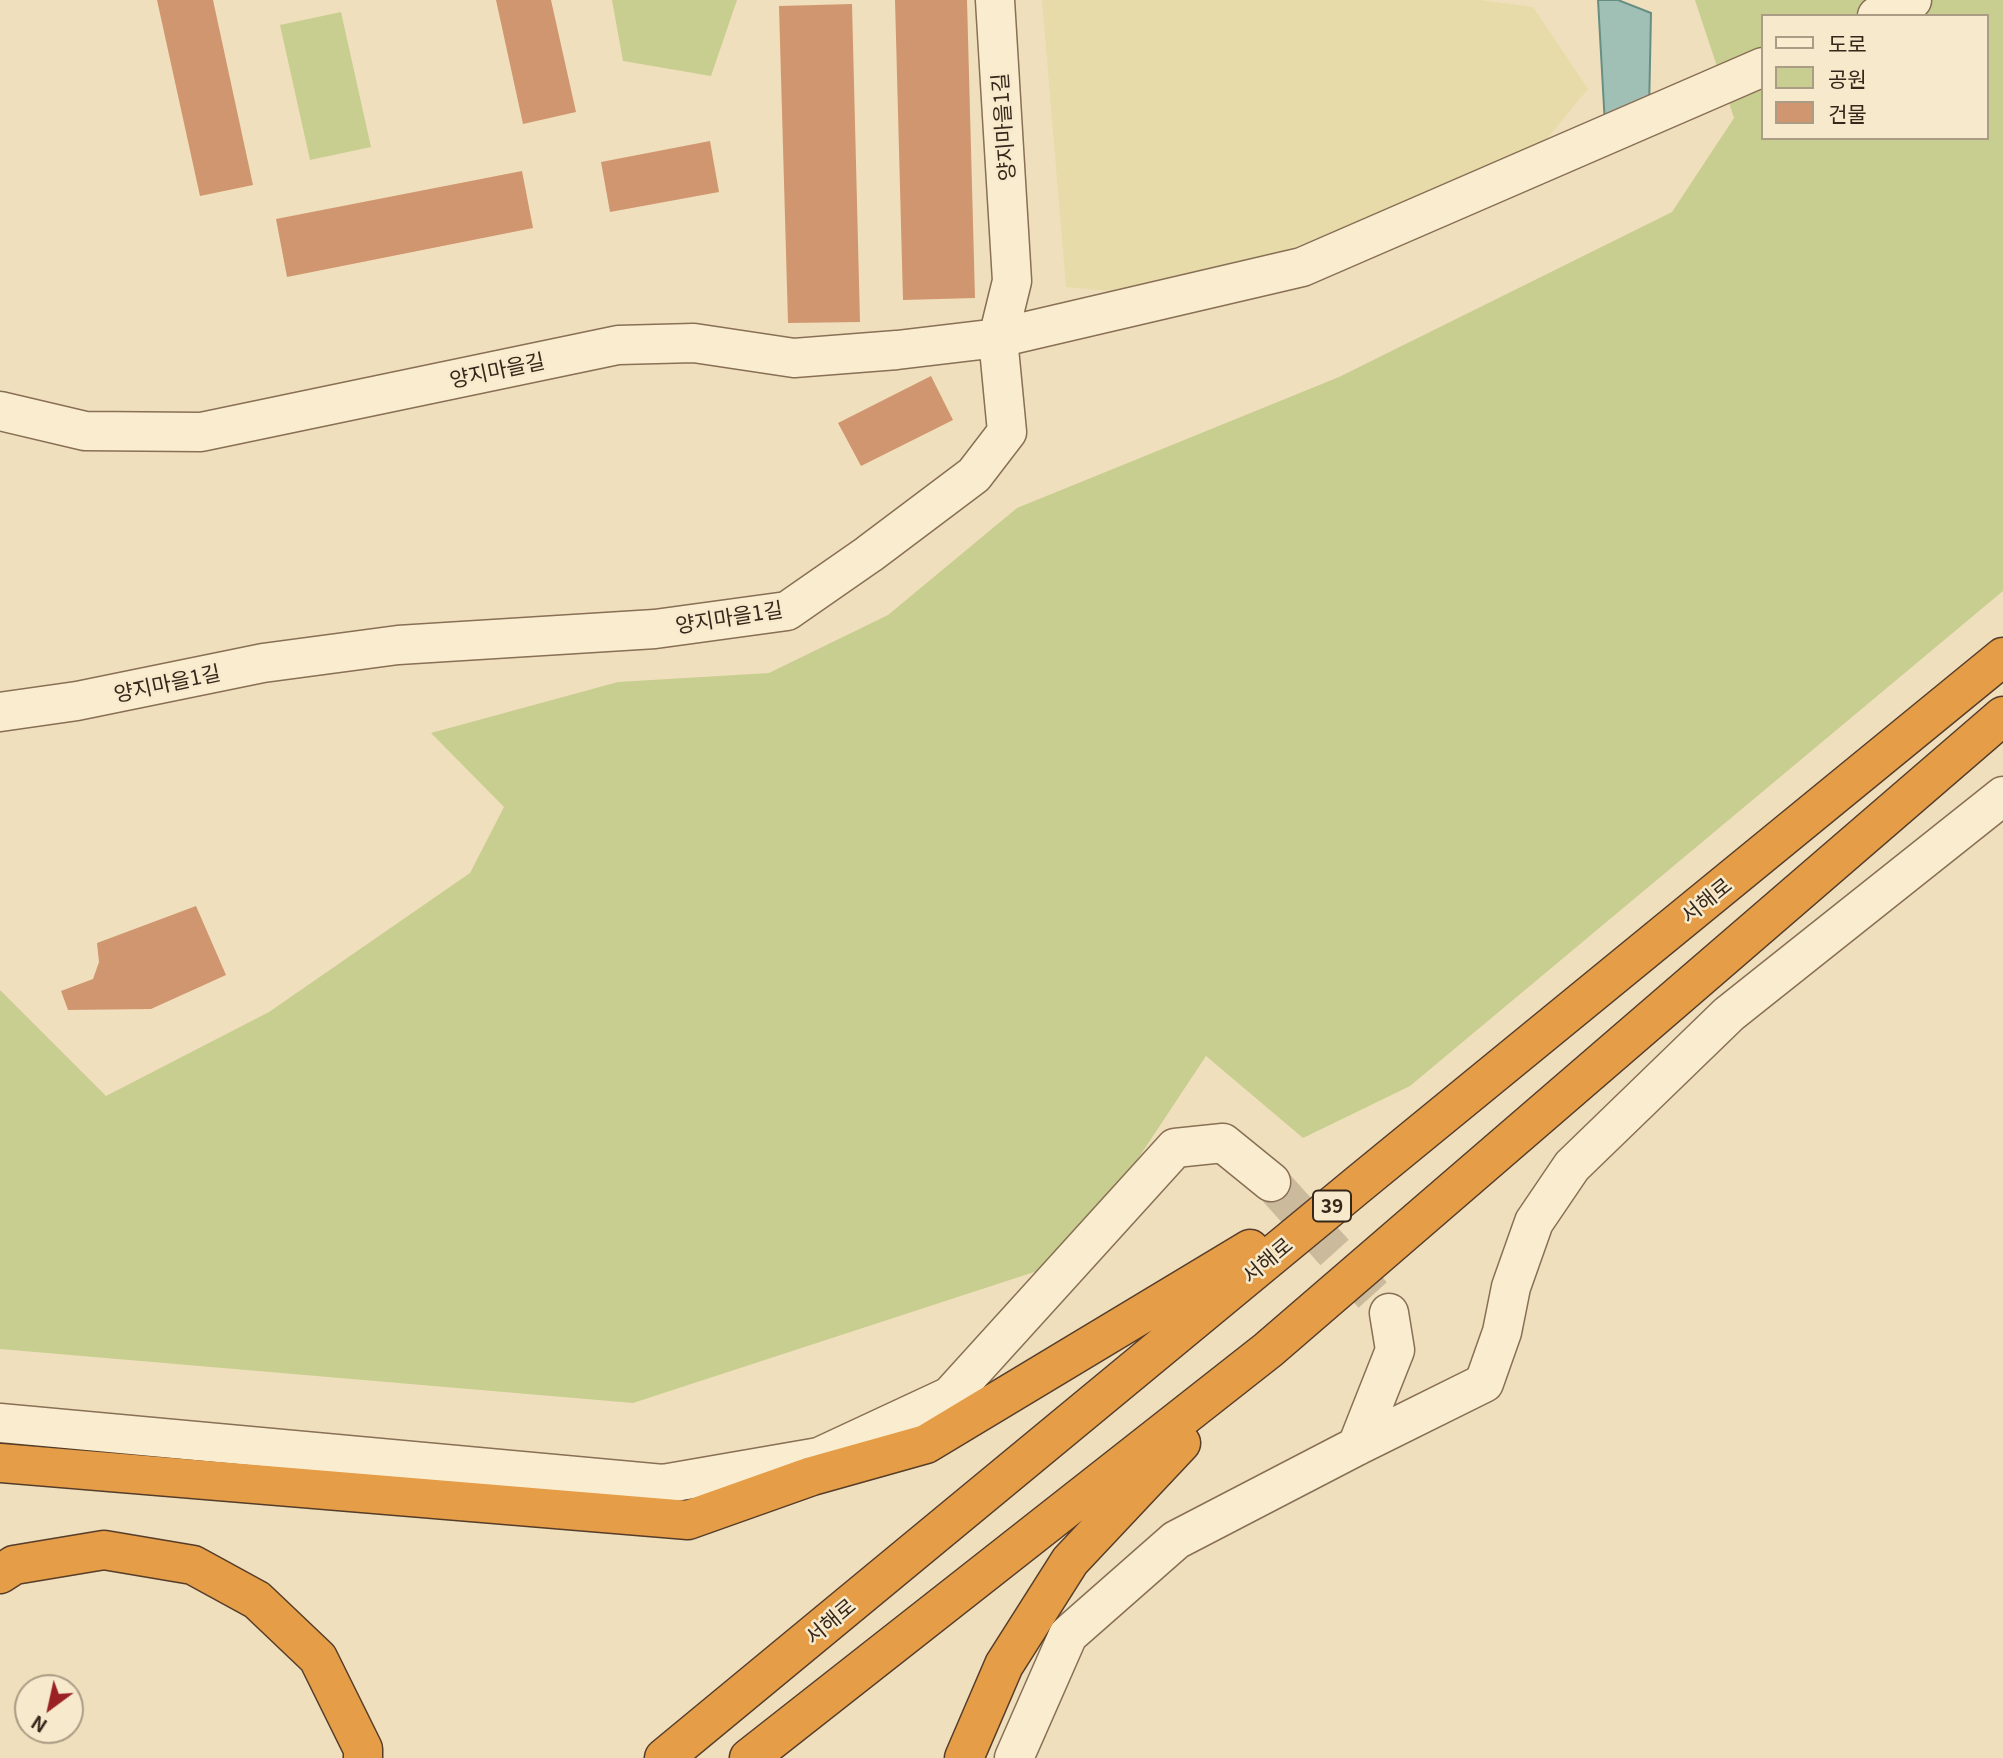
<!DOCTYPE html>
<html>
<head>
<meta charset="utf-8">
<style>
	body { margin:0 }
	#map { position:relative; width:2003px; height:1758px; overflow:hidden; background:#f0dfbc; font-family:Georgia,"Noto Sans KR",serif }
	canvas { display:block }
	.legend { position:absolute; left:1761px; top:14px; width:228px; height:126px; box-sizing:border-box; background:#f7eacc; border:2px solid #aa9c85; margin:0; padding:9px 12px; list-style:none; font-size:21px; color:#36271b }
	.legend li { display:flex; align-items:center; gap:14px; height:35px }
	.legend b { width:35px; border:2px solid #aa9c85 }
	.north { position:absolute; left:14px; top:1674px; width:70px; height:70px; box-sizing:border-box; background:#f7eacc; border:2px solid #aa9c85; border-radius:50%; rotate:213deg; font-size:19px; font-weight:700; line-height:28px; text-align:center; color:#36271b }
	.north::after { content:''; display:block; margin:auto; width:24px; height:32px; background:#9a2225; clip-path:polygon(50% 0,100% 100%,50% 72%,0 100%) }
</style>
</head>
<body>
<div id="map">
<canvas width="2003" height="1758"></canvas>
<ul class="legend">
<li><b style="height:9px;background:#faedcf"></b>도로</li>
<li><b style="height:19px;background:#c8ce90"></b>공원</li>
<li><b style="height:19px;background:#d09670"></b>건물</li>
</ul>
<div class="north">N</div>
</div>
<script>
const ctx = document.querySelector('canvas').getContext('2d');
ctx.lineJoin = 'round';
function fill(path, color) {
  ctx.fillStyle = color;
  ctx.fill(path, 'evenodd');
}
function poly(rows) {
  const path = new Path2D();
  for (const r of rows) {
    path.moveTo(r[0], r[1]);
    for (let i = 2; i < r.length; i += 2) path.lineTo(r[i], r[i + 1]);
  }
  return path;
}
function trace(path, color, width, dash) {
  ctx.strokeStyle = color;
  ctx.lineWidth = width;
  ctx.lineCap = dash ? 'butt' : 'round';
  ctx.setLineDash(dash || []);
  ctx.stroke(path);
}
function label(font, color, halo, rows, align = 'center') {
  ctx.font = font + ' Georgia,"Noto Sans KR",serif';
  ctx.lineWidth = 5;
  ctx.setLineDash([]);
  ctx.textBaseline = 'middle';
  ctx.strokeStyle = halo;
  ctx.fillStyle = color;
  for (const [text, x, y, turn = 0] of rows) {
    ctx.save();
    ctx.translate(x, y);
    ctx.rotate((+turn || 0) * Math.PI / 180);
    ctx.textAlign = isNaN(turn) ? turn : align;
    if (halo) ctx.strokeText(text, 0, 0);
    ctx.fillText(text, 0, 0);
    ctx.restore();
  }
}
const farmland = poly([
	[1042,0,1479,0,1533,7,1588,89,1531,158,1270,256,1141,294,1066,287]
]);
const green = poly([
	[612,0,737,0,711,76,623,61],
	[1695,0,2003,0,2003,591,1410,1086,1303,1138,1206,1056,1071,1260,633,1403,0,1349,0,990,106,1096,269,1012,470,873,504,807,431,733,618,682,769,673,888,615,1017,508,1339,377,1672,212,1734,118],
	[1763,16,1987,16,1987,138,1763,138],
	[341,12,371,147,310,160,280,25]
]);
const water = poly([
	[1598,0,1618,0,1651,13,1649,111,1605,125,1598,0]
]);
const building = poly([
	[157,0,213,0,253,185,200,196],
	[496,0,551,0,576,112,523,124],
	[895,0,967,0,975,298,903,300],
	[852,4,860,322,788,323,779,6],
	[710,141,719,192,610,212,601,162],
	[522,171,533,228,287,277,276,219],
	[931,376,953,420,861,466,838,423],
	[196,906,226,975,151,1009,68,1010,61,991,93,979,99,962,97,943]
]);
const minorTunnel = poly([
	[1271,1182,1389,1313]
]);
const minor = poly([
	[1877,16,1912,0],
	[0,411,85,431,201,432,618,345,694,343,794,358,897,350,998,338,1302,267,1763,67],
	[0,712,77,701,263,663,398,645,655,629,787,611,869,554,974,475,1007,432,998,338,1012,281,995,0],
	[0,1423,663,1484,819,1457,950,1396,1175,1148,1223,1143,1271,1182],
	[1357,1446,1395,1350,1389,1313],
	[1014,1758,1068,1635,1176,1540,1357,1446,1484,1383,1502,1332,1511,1287,1534,1222,1572,1166,1729,1014,2003,796]
]);
const highway = poly([
	[0,1463,688,1520,812,1476,926,1444,1250,1249],
	[0,1574,14,1565,104,1550,193,1565,257,1600,318,1658,363,1749,363,1758],
	[664,1758,1360,1183,2003,657],
	[749,1758,1268,1350,2003,716],
	[964,1758,1004,1665,1070,1561,1181,1443]
]);
const shields = [
	[1332,1206,38]
];
const shieldNames = [
	["39",1332,1206]
];
const streetNames = [
	["양지마을1길",1003,127,-94],
	["양지마을길",497,370,-12],
	["양지마을1길",729,617,-9],
	["양지마을1길",167,683,-12],
	["서해로",1706,900,-39],
	["서해로",1267,1260,-40],
	["서해로",830,1621,-40]
];
fill(farmland, '#e6dba9');
fill(green, '#c8ce90');
fill(water, '#a0c0b6');
trace(water, '#688e84', 2);
fill(building, '#d09670');
trace(minorTunnel, '#cbba9c', 38, [38, 19]);
trace(minor, '#886f55', 41);
trace(highway, '#553d2a', 41);
trace(minor, '#faedcf', 38);
trace(highway, '#e59d47', 38);
for (const [x, y, w] of shields) {
  const box = new Path2D();
  box.roundRect(x - w / 2, y - 15.5, w, 31, 5);
  ctx.fillStyle = '#f7eacc';
  ctx.fill(box);
  trace(box, '#36271b', 2);
}
label('bold 19px', '#36271b', null, shieldNames);
label('21px', '#36271b', '#f7eacc', streetNames);
</script>
</body>
</html>
